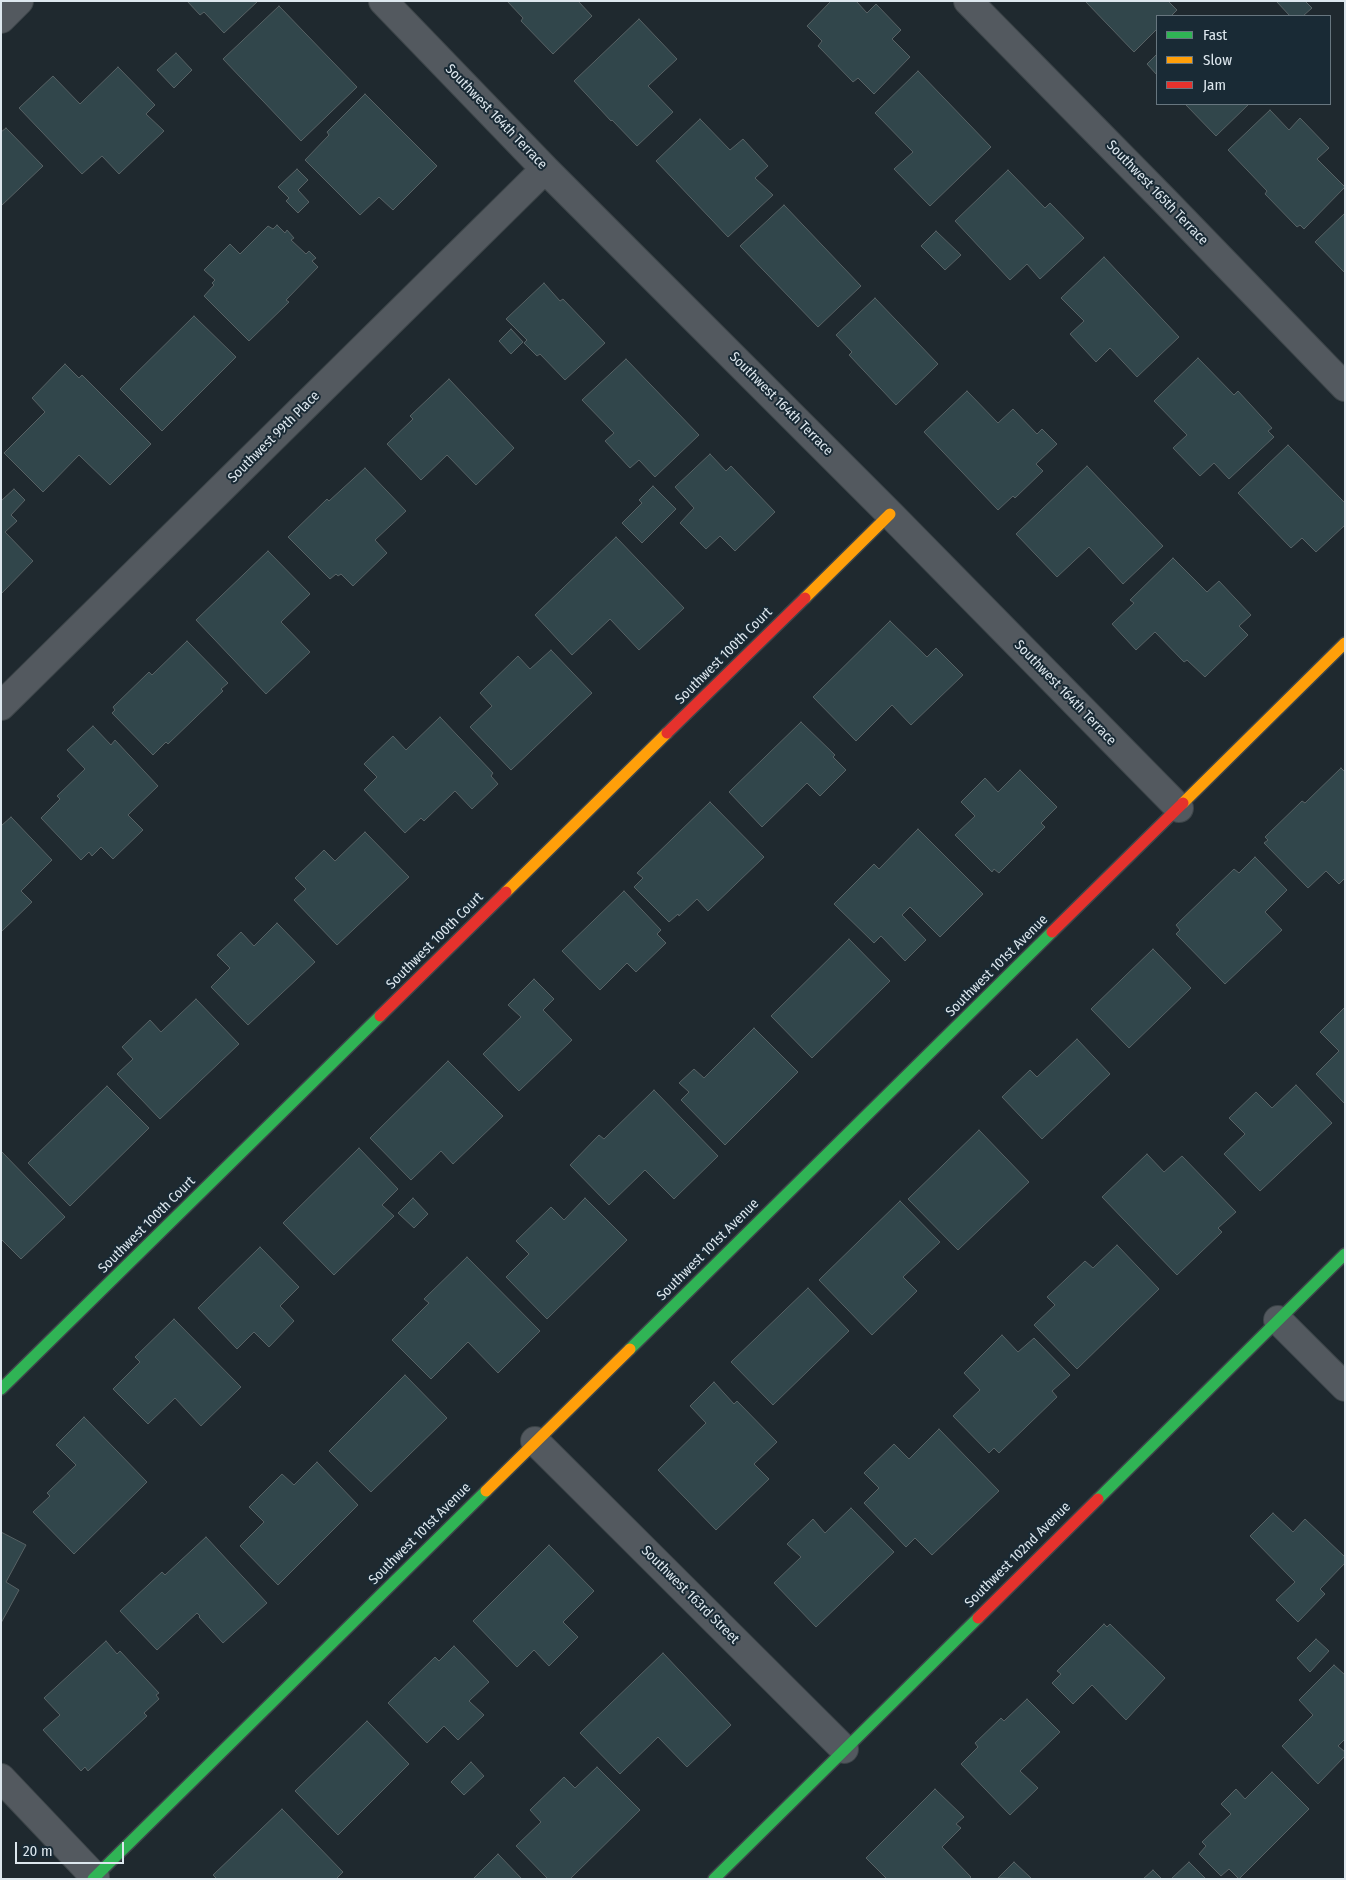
<!DOCTYPE html>
<html>
<head>
<meta charset="utf-8">
<style>
	body { margin:0 }
	#map { position:relative; width:1346px; height:1880px; overflow:hidden; background:#1f292f; font-family:"Fira Sans Condensed",sans-serif }
	canvas { display:block }
	.frame { position:absolute; inset:0; border:2px solid #dde7ee; pointer-events:none }
	.legend { position:absolute; left:1156px; top:15px; width:175px; height:90px; box-sizing:border-box; background:#192a35; border:1px solid #67767f; margin:0; padding:6px 9px; list-style:none; font-size:15px; color:#dde7ee }
	.legend li { display:flex; align-items:center; gap:10px; height:25px }
	.legend b { width:25px; border:1px solid #67767f }
	.scale { position:absolute; left:15px; top:1842px; width:109px; height:22px; box-sizing:border-box; border:2px solid #dde7ee; border-top:0; padding-left:6px; font-size:15px; line-height:18px; white-space:nowrap; color:#dde7ee; -webkit-text-stroke:4px #192a35; paint-order:stroke }
</style>
</head>
<body>
<div id="map">
<canvas width="1346" height="1880"></canvas>
<div class="frame"></div>
<ul class="legend">
<li><b style="height:6px;background:#30b455"></b>Fast</li>
<li><b style="height:6px;background:#ff9f0a"></b>Slow</li>
<li><b style="height:6px;background:#e5322d"></b>Jam</li>
</ul>
<div class="scale">20 m</div>
</div>
<script>
const ctx = document.querySelector('canvas').getContext('2d');
ctx.lineJoin = 'round';
function fill(path, color) {
  ctx.fillStyle = color;
  ctx.fill(path, 'evenodd');
}
function poly(rows) {
  const path = new Path2D();
  for (const r of rows) {
    path.moveTo(r[0], r[1]);
    for (let i = 2; i < r.length; i += 2) path.lineTo(r[i], r[i + 1]);
  }
  return path;
}
function trace(path, color, width, dash) {
  ctx.strokeStyle = color;
  ctx.lineWidth = width;
  ctx.lineCap = dash ? 'butt' : 'round';
  ctx.setLineDash(dash || []);
  ctx.stroke(path);
}
function label(font, color, halo, rows, align = 'center') {
  ctx.font = font + ' "Fira Sans Condensed",sans-serif';
  ctx.lineWidth = 4;
  ctx.setLineDash([]);
  ctx.textBaseline = 'middle';
  ctx.strokeStyle = halo;
  ctx.fillStyle = color;
  for (const [text, x, y, turn = 0] of rows) {
    ctx.save();
    ctx.translate(x, y);
    ctx.rotate((+turn || 0) * Math.PI / 180);
    ctx.textAlign = isNaN(turn) ? turn : align;
    if (halo) ctx.strokeText(text, 0, 0);
    ctx.fillText(text, 0, 0);
    ctx.restore();
  }
}
const building = poly([
	[187,1,258,1,224,33,204,12,200,15,187,1],
	[507,1,578,1,592,16,553,54,521,21,523,18,507,1],
	[831,1,856,1,867,13,876,4,901,30,892,39,910,57,874,94,858,78,853,82,818,46,822,41,807,26,831,1],
	[1085,1,1168,1,1177,10,1171,16,1157,16,1157,29,1134,52,1085,1],
	[1276,1,1305,1,1312,8,1303,16,1290,16,1276,1],
	[279,6,357,87,301,141,223,59,279,6],
	[639,19,677,59,648,86,673,112,637,146,612,120,611,121,574,81,639,19],
	[176,53,192,70,174,88,157,70,176,53],
	[1157,54,1157,75,1147,64,1157,54],
	[118,67,155,105,146,114,164,131,119,174,102,156,82,174,19,108,53,76,80,104,118,67],
	[918,71,991,147,930,206,894,169,913,152,875,113,918,71],
	[365,94,437,166,393,210,379,197,360,215,305,160,329,135,327,132,365,94],
	[1185,104,1249,104,1216,136,1185,104],
	[1270,110,1289,130,1300,118,1329,148,1317,159,1345,187,1304,229,1300,225,1297,227,1265,194,1267,191,1228,150,1270,110],
	[700,119,730,150,743,139,768,166,755,178,773,195,728,237,656,161,700,119],
	[6,128,43,166,1,206,1,132,6,128],
	[297,169,308,180,298,190,309,202,298,213,286,201,289,198,278,187,297,169],
	[1008,170,1045,208,1050,203,1084,238,1040,279,1027,264,1010,280,955,221,1008,170],
	[784,205,861,286,818,327,740,246,784,205],
	[1345,213,1345,273,1315,242,1345,213],
	[277,225,285,233,287,230,294,238,291,240,306,254,309,251,316,258,312,261,318,267,286,300,289,302,249,341,204,296,214,285,212,283,215,280,204,270,230,244,240,254,268,226,273,229,277,225],
	[936,231,961,255,945,270,921,246,936,231],
	[1104,257,1179,337,1137,377,1110,348,1096,362,1070,334,1084,321,1061,298,1104,257],
	[544,283,560,301,563,299,605,343,565,380,540,354,537,356,524,343,527,340,506,319,544,283],
	[875,298,938,364,896,405,849,355,852,352,836,335,875,298],
	[194,316,236,357,162,431,120,389,194,316],
	[511,329,523,342,511,354,499,341,511,329],
	[1198,358,1234,395,1238,391,1272,428,1268,431,1274,437,1229,479,1214,463,1200,476,1173,448,1187,435,1154,401,1198,358],
	[626,359,699,435,655,477,639,460,630,468,605,441,614,433,582,400,626,359],
	[65,364,79,378,82,375,151,444,110,485,79,455,43,492,4,453,45,412,32,398,65,364],
	[449,379,514,448,476,485,447,455,421,480,387,444,413,419,410,416,449,379],
	[967,391,998,423,1013,409,1037,434,1042,429,1057,444,1036,464,1043,471,1015,498,1013,496,998,510,924,432,967,391],
	[1288,445,1345,503,1345,525,1316,552,1302,538,1291,548,1238,493,1288,445],
	[710,454,726,471,731,466,775,512,735,551,720,536,706,549,680,523,694,508,675,487,710,454],
	[1087,466,1163,546,1123,584,1089,547,1057,577,1016,534,1087,466],
	[365,468,406,511,375,540,387,553,353,586,341,574,338,576,336,574,330,579,288,537,327,499,329,501,365,468],
	[653,486,676,509,642,543,622,523,642,503,639,500,653,486],
	[14,489,25,500,11,515,17,521,5,532,33,561,1,594,1,501,14,489],
	[616,537,684,608,639,650,610,619,572,655,535,615,616,537],
	[268,551,310,594,281,622,310,652,266,694,196,620,268,551],
	[1173,558,1207,592,1219,581,1251,615,1239,626,1248,635,1205,677,1187,660,1184,662,1155,632,1136,650,1112,624,1134,603,1130,600,1173,558],
	[890,621,927,657,936,648,963,675,911,725,892,705,856,741,813,697,890,621],
	[187,641,228,683,221,689,223,691,168,744,166,742,153,755,112,713,115,710,113,707,149,672,152,675,187,641],
	[551,650,592,693,511,770,470,727,492,706,480,693,518,656,530,669,551,650],
	[440,717,493,773,491,776,498,784,472,809,455,791,424,821,421,818,405,833,364,790,377,777,364,764,393,736,406,750,440,717],
	[801,722,835,755,833,757,846,770,820,796,807,783,762,827,729,792,801,722],
	[93,726,111,745,115,740,158,786,128,815,143,830,113,859,101,847,92,856,89,852,81,860,41,818,60,799,57,796,85,769,67,750,93,726],
	[1341,768,1345,772,1345,878,1339,884,1326,871,1308,888,1264,843,1268,840,1265,837,1302,801,1305,803,1341,768],
	[1020,770,1057,807,1041,823,1045,827,999,873,994,869,992,872,955,835,975,816,961,802,985,778,998,792,1020,770],
	[710,802,764,857,708,911,697,899,679,916,678,914,669,922,634,887,643,878,637,873,710,802],
	[11,817,52,860,21,891,32,902,1,932,1,826,11,817],
	[918,829,983,894,940,937,910,907,902,915,926,940,905,961,881,936,874,943,834,904,874,864,879,869,918,829],
	[365,832,409,877,337,945,294,900,306,889,295,878,324,850,335,861,365,832],
	[1255,857,1287,890,1265,912,1282,930,1225,984,1176,934,1180,930,1176,925,1234,869,1239,873,1255,857],
	[624,891,661,930,657,934,666,943,636,972,627,963,600,990,562,951,624,891],
	[277,923,315,962,248,1025,211,987,230,968,217,955,241,932,254,946,277,923],
	[849,939,890,981,812,1058,771,1016,849,939],
	[1153,949,1191,988,1129,1048,1091,1009,1153,949],
	[534,979,554,999,543,1010,572,1040,519,1091,483,1054,521,1017,508,1005,534,979],
	[196,999,239,1044,160,1119,117,1074,133,1059,122,1047,150,1020,161,1032,196,999],
	[1345,1007,1345,1104,1316,1074,1339,1051,1320,1032,1345,1007],
	[754,1028,798,1072,725,1145,681,1100,689,1092,679,1083,694,1069,704,1078,754,1028],
	[1077,1039,1110,1074,1042,1139,1002,1097,1030,1070,1037,1077,1077,1039],
	[448,1061,503,1116,453,1164,441,1151,411,1180,370,1138,448,1061],
	[1296,1085,1332,1123,1260,1191,1224,1154,1245,1134,1229,1118,1256,1092,1272,1108,1296,1085],
	[107,1086,149,1128,70,1206,28,1163,107,1086],
	[654,1090,718,1156,674,1199,645,1170,609,1205,570,1165,599,1135,604,1139,654,1090],
	[979,1130,1029,1182,958,1250,908,1199,979,1130],
	[359,1148,398,1189,382,1205,394,1216,334,1275,283,1223,359,1148],
	[1,1151,65,1217,21,1259,1,1239,1,1151],
	[1147,1154,1164,1172,1182,1156,1236,1212,1218,1228,1222,1232,1177,1275,1102,1197,1147,1154],
	[413,1198,428,1214,414,1228,398,1213,413,1198],
	[585,1198,627,1240,547,1319,506,1277,529,1254,516,1241,551,1207,564,1220,585,1198],
	[900,1201,940,1242,903,1277,917,1291,872,1335,819,1280,900,1201],
	[1117,1245,1159,1289,1077,1369,1034,1325,1055,1305,1047,1297,1085,1261,1093,1268,1117,1245],
	[260,1247,299,1287,280,1306,294,1321,269,1347,254,1332,237,1349,198,1308,260,1247],
	[467,1257,540,1331,498,1373,468,1342,431,1379,392,1340,429,1303,424,1299,467,1257],
	[808,1288,849,1331,773,1405,731,1362,808,1288],
	[174,1319,241,1387,201,1426,175,1398,148,1424,113,1389,140,1362,135,1357,174,1319],
	[1002,1335,1018,1352,1034,1338,1070,1375,1052,1391,1057,1397,999,1453,994,1448,989,1453,953,1416,980,1390,964,1373,1002,1335],
	[405,1375,447,1418,371,1492,329,1451,405,1375],
	[714,1382,734,1404,737,1401,777,1442,754,1464,769,1479,716,1530,658,1470,706,1423,690,1406,714,1382],
	[84,1417,147,1482,74,1554,33,1512,50,1496,47,1493,76,1465,56,1445,84,1417],
	[939,1429,999,1491,932,1555,915,1538,906,1547,864,1503,879,1488,864,1473,894,1444,909,1459,939,1429],
	[317,1462,358,1505,278,1585,240,1546,264,1522,249,1507,282,1474,294,1485,317,1462],
	[851,1508,894,1552,816,1627,774,1583,801,1557,787,1544,813,1519,825,1533,851,1508],
	[1273,1513,1293,1532,1305,1519,1345,1557,1345,1563,1320,1589,1325,1594,1298,1622,1276,1600,1295,1582,1250,1536,1273,1513],
	[1,1532,26,1545,6,1582,19,1590,1,1623,1,1532],
	[206,1537,267,1603,223,1643,199,1617,200,1616,197,1613,157,1650,120,1611,162,1572,165,1575,206,1537],
	[549,1545,594,1591,563,1622,578,1637,549,1666,534,1650,517,1667,473,1621,549,1545],
	[1104,1624,1107,1627,1110,1624,1165,1678,1126,1720,1092,1685,1073,1704,1052,1683,1061,1674,1057,1671,1104,1624],
	[1316,1639,1329,1651,1310,1672,1297,1658,1316,1639],
	[106,1641,117,1654,120,1651,159,1693,156,1695,159,1699,144,1713,147,1716,88,1771,85,1767,81,1771,43,1730,60,1715,44,1698,106,1641],
	[454,1646,489,1682,469,1701,484,1715,458,1740,444,1726,427,1743,388,1703,435,1657,439,1661,454,1646],
	[663,1653,731,1725,687,1767,658,1737,620,1774,580,1733,663,1653],
	[1334,1665,1345,1675,1345,1739,1338,1746,1345,1752,1345,1756,1318,1784,1282,1746,1313,1715,1299,1700,1334,1665],
	[1027,1699,1060,1732,1020,1771,1038,1788,1010,1815,961,1764,978,1747,975,1743,1001,1718,1004,1721,1027,1699],
	[367,1721,409,1764,338,1835,295,1791,367,1721],
	[471,1762,484,1776,464,1795,451,1782,471,1762],
	[597,1767,640,1810,570,1879,548,1879,516,1846,541,1822,530,1810,564,1777,575,1788,597,1767],
	[1272,1772,1309,1809,1239,1879,1229,1869,1221,1876,1199,1854,1206,1846,1202,1842,1231,1814,1221,1804,1236,1789,1245,1799,1272,1772],
	[935,1789,964,1817,956,1824,961,1828,942,1847,971,1877,969,1879,887,1879,866,1858,935,1789],
	[282,1809,343,1872,336,1879,217,1879,213,1875,282,1809],
	[498,1854,522,1879,473,1879,498,1854],
	[1014,1862,1031,1878,1030,1879,998,1878,1014,1862],
	[1189,1862,1206,1879,1171,1879,1189,1862],
	[1153,1870,1162,1879,1143,1879,1153,1870]
]);
const street = poly([
	[383,1,545,169,890,514,1179,808],
	[968,1,1164,200,1345,387],
	[1,19,19,1],
	[1,706,545,169],
	[1278,1320,1345,1387],
	[535,1441,844,1749],
	[1,1778,95,1877]
]);
const fast = poly([
	[630,1349,1052,932],
	[1,1389,380,1016],
	[1098,1499,1345,1254],
	[93,1879,486,1491],
	[714,1879,978,1618]
]);
const slow = poly([
	[805,598,890,514],
	[1183,803,1345,643],
	[506,892,667,733],
	[486,1491,630,1349]
]);
const jam = poly([
	[667,733,805,598],
	[1052,932,1183,803],
	[380,1016,506,892],
	[978,1618,1098,1499]
]);
const streetNames = [
	["Southwest 164th Terrace",496,117,46],
	["Southwest 165th Terrace",1157,193,46],
	["Southwest 164th Terrace",781,404,45],
	["Southwest 99th Place",274,437,-45],
	["Southwest 100th Court",724,656,-45],
	["Southwest 164th Terrace",1065,693,46],
	["Southwest 100th Court",435,941,-45],
	["Southwest 101st Avenue",997,966,-45],
	["Southwest 100th Court",147,1225,-45],
	["Southwest 101st Avenue",708,1250,-45],
	["Southwest 101st Avenue",420,1534,-45],
	["Southwest 102nd Avenue",1018,1555,-45],
	["Southwest 163rd Street",690,1595,45]
];
fill(building, '#31464b');
trace(building, '#586265', 1);
trace(street, '#3d4549', 30);
trace(fast, '#3d4549', 14);
trace(slow, '#3d4549', 14);
trace(jam, '#3d4549', 14);
trace(street, '#53595f', 28);
trace(fast, '#30b455', 11);
trace(slow, '#ff9f0a', 11);
trace(jam, '#e5322d', 11);
label('14px', '#dde7ee', '#192a35', streetNames);
</script>
</body>
</html>
